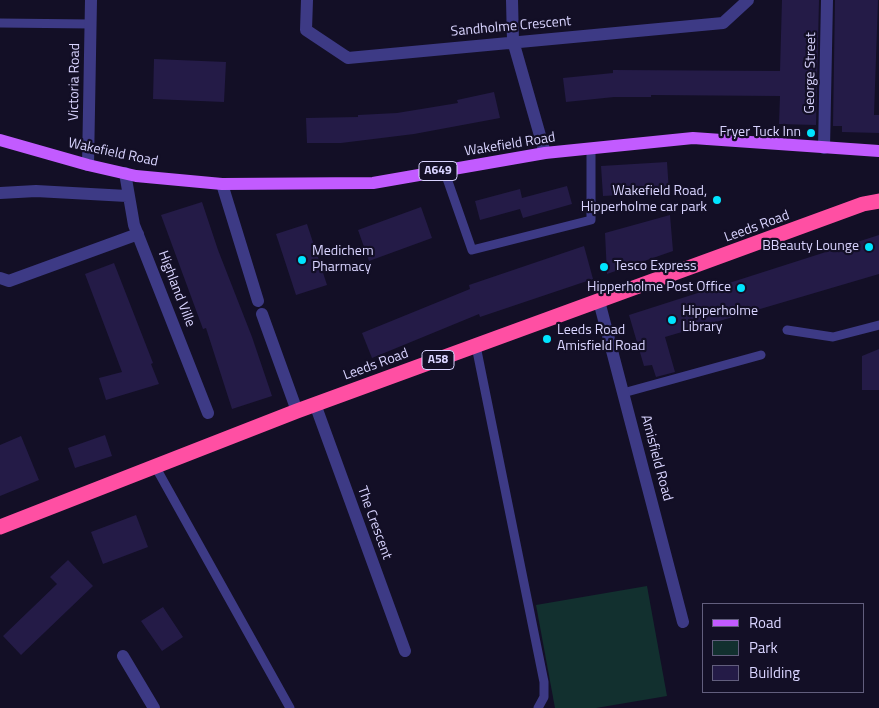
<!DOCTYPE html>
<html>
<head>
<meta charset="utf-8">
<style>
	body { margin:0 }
	#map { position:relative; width:879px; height:708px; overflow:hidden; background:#130f26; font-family:"Titillium Web",sans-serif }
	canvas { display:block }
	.legend { position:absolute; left:702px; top:603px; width:162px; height:90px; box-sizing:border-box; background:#130f26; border:1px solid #625e7d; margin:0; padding:6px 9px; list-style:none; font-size:15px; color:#d9d4ff }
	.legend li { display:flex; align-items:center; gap:10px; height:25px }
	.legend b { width:25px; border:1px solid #625e7d }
</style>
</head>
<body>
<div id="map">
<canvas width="879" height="708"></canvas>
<ul class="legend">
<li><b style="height:6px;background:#c25bff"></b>Road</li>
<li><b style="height:14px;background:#12302f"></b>Park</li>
<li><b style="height:14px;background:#241b47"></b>Building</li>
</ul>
</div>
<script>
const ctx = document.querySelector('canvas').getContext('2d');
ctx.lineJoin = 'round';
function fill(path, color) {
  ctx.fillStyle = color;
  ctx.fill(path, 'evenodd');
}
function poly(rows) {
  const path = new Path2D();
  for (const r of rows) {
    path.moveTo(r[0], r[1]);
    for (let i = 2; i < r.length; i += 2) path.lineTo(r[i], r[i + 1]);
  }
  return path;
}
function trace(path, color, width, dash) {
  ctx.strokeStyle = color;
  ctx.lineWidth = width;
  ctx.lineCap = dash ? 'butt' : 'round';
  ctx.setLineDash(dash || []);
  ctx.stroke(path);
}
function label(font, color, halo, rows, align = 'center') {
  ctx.font = font + ' "Titillium Web",sans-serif';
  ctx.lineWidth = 4.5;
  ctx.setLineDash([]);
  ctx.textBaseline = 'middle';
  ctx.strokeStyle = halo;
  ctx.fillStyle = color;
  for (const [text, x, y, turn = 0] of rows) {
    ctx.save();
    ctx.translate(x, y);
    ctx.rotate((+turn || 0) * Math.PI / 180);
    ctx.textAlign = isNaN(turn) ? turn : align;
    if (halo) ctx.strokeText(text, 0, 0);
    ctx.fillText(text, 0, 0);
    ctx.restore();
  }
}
const green = poly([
	[647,586,667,696,596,708,555,708,536,605]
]);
const building = poly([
	[782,0,819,0,816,125,779,124,780,96,651,95,651,97,614,97,566,102,563,78,613,73,613,70,780,71],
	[835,0,878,0,874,115,879,115,879,133,842,132,842,126,833,126],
	[154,59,226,62,224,102,153,99],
	[494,92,500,118,414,134,341,143,307,143,306,118,358,117,358,115,397,113,458,103,457,100],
	[667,162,669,192,603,196,601,166],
	[567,186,572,204,523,218,520,209,480,220,475,201,520,189,522,198],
	[202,202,218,250,252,337,272,396,232,409,206,328,203,329,161,215],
	[421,207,432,238,369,261,358,230],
	[670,215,673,251,607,274,605,233],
	[307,224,327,285,296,295,276,234],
	[879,235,879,274,665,337,675,372,656,377,652,365,644,366,629,315],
	[584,246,593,279,480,317,479,314,372,358,362,333,470,289,469,285],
	[114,263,153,363,151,364,159,384,106,400,99,378,122,372,85,274],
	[879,349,879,390,862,390,862,356],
	[105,435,112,456,75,468,68,448],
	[21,436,39,480,0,496,0,445],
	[136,515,148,547,103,564,91,532],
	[68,560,93,586,21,655,3,636,57,584,50,577],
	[163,607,183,637,162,651,141,621]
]);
const lane = poly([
	[0,23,91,24],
	[444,170,472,250,591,220,591,149],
	[787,330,833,337,879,325],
	[476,346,544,682,544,697,538,708],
	[623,393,761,355],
	[155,466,290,708]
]);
const street = poly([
	[307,0,306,30,348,58,723,23,748,0],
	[512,0,513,41,545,153],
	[824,148,827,0],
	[88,165,91,0],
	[125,173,134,225,208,413],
	[222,184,258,301],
	[0,193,36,191,127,196],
	[0,278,9,281,138,234],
	[599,301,683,622],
	[262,314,297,411],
	[315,404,405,651],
	[123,656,154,708]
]);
const primary = poly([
	[0,140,88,165,136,176,222,184,373,183,545,153,693,138,879,151]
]);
const highway = poly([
	[0,527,297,411,863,204,879,201]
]);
const markers = [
	[811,133,5,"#00e5ff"],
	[717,200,5,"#00e5ff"],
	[869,247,5,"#00e5ff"],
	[302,260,5,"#00e5ff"],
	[604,267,5,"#00e5ff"],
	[741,288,5,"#00e5ff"],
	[672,320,5,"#00e5ff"],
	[547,339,5,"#00e5ff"]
];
const shields = [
	[438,171,38],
	[438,360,32]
];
const shieldNames = [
	["A649",438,171],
	["A58",438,360]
];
const streetNames = [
	["Sandholme Crescent",511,27,-5],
	["George Street",811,73,-89],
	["Victoria Road",75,82,-89],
	["Wakefield Road",510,145,-9],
	["Wakefield Road",113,153,12],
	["Leeds Road",757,227,-20],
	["Highland Ville",176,289,69],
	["Leeds Road",376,365,-20],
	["Amisfield Road",656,458,75],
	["The Crescent",374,523,70]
];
const poiNames = [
	["Fryer Tuck Inn",801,133],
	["Wakefield Road,",707,192],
	["Hipperholme car park",707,208],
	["BBeauty Lounge",859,247],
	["Medichem",312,252,"left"],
	["Pharmacy",312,268,"left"],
	["Tesco Express",614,267,"left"],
	["Hipperholme Post Office",731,288],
	["Hipperholme",682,312,"left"],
	["Library",682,328,"left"],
	["Leeds Road",557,331,"left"],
	["Amisfield Road",557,347,"left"]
];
fill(green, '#12302f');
fill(building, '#241b47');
trace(lane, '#3d3a85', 9);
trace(street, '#3d3a85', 12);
trace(primary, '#c25bff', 12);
trace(highway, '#ff4fa3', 15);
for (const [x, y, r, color] of markers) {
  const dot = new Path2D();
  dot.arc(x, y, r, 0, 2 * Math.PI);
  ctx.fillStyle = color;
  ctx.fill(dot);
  trace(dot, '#130f26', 2);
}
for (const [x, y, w] of shields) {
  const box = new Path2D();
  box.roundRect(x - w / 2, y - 9.5, w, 19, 4);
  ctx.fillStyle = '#130f26';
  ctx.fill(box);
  trace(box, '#d9d4ff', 1);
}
label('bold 12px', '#d9d4ff', null, shieldNames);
label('14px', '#d9d4ff', '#130f26', streetNames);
label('14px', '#d9d4ff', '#130f26', poiNames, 'right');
</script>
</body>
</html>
